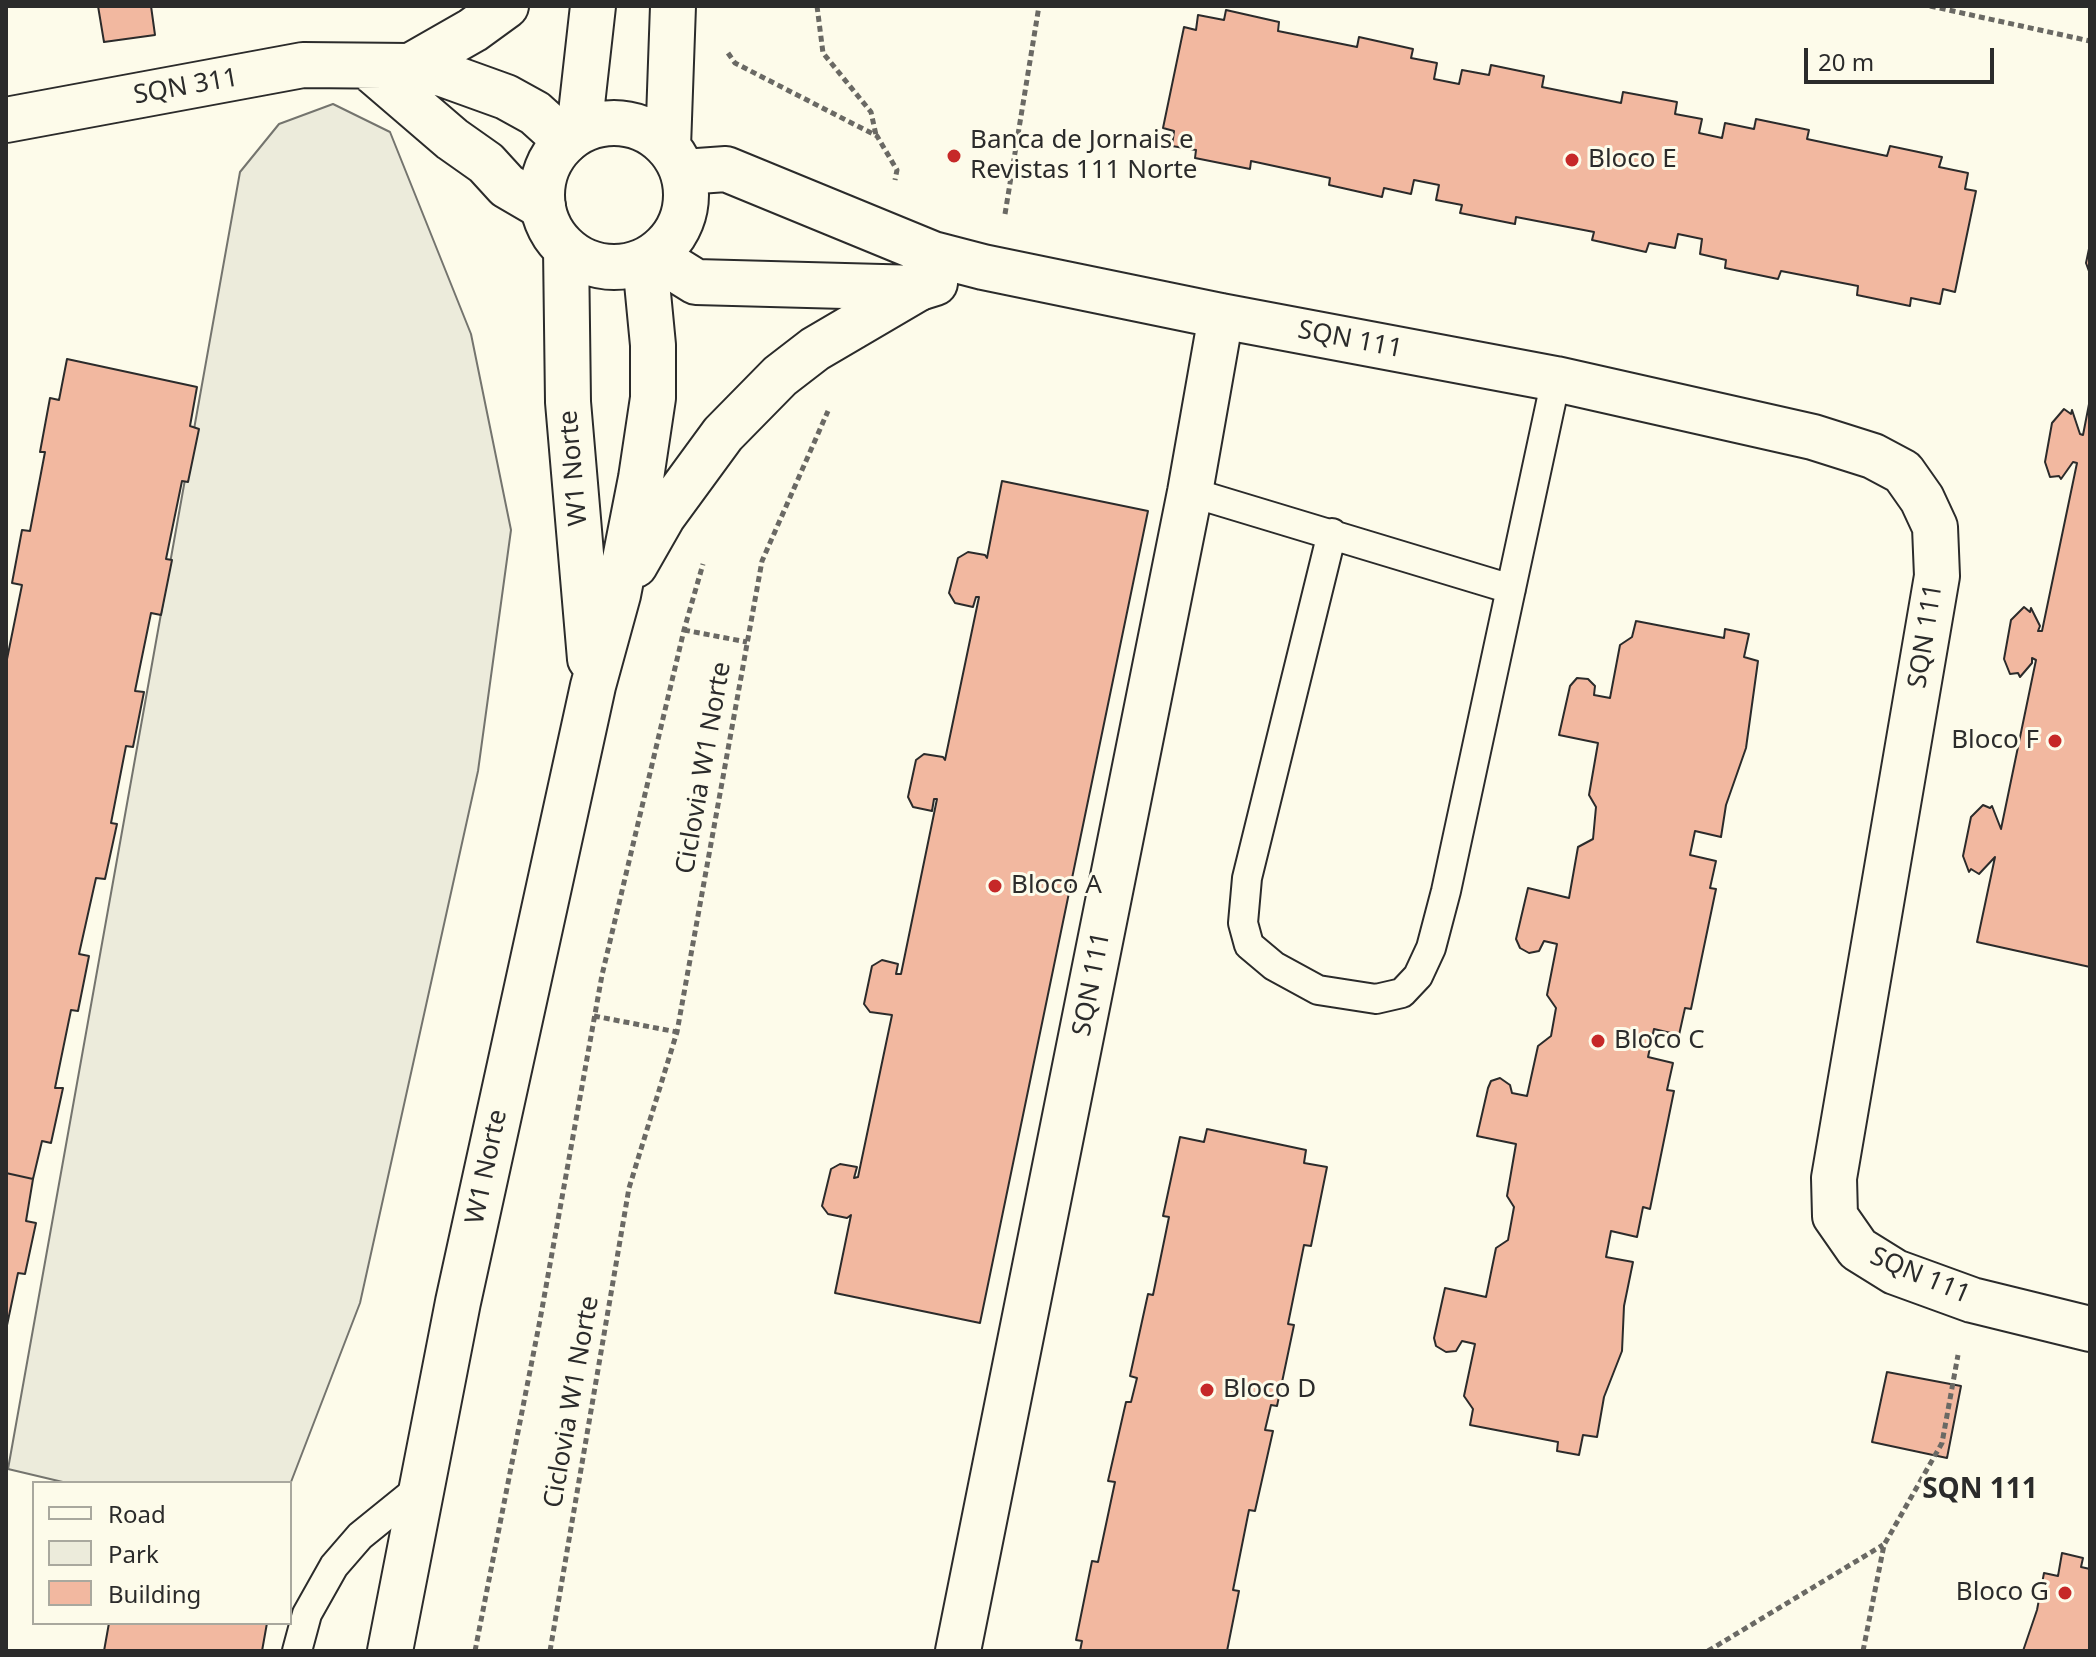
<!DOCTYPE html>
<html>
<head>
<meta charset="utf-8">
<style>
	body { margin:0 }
	#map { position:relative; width:2096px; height:1657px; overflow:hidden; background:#fdfbea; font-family:"Noto Sans",sans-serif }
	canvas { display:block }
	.frame { position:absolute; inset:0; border:8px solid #2b2b2b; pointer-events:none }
	.legend { position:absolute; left:32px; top:1481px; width:260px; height:144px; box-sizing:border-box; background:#fdfbea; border:2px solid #a9a89e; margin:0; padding:10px 14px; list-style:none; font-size:24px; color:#2b2b2b }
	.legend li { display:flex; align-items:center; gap:16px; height:40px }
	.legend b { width:40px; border:2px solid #a9a89e }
	.scale { position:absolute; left:1804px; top:48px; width:190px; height:36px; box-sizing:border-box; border:4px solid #2b2b2b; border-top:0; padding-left:10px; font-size:24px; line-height:28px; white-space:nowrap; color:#2b2b2b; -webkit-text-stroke:6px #fdfbea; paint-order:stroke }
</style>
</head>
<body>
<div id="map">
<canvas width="2096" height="1657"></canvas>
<div class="frame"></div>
<ul class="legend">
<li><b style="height:10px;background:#fdfbea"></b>Road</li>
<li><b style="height:22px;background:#ecebdb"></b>Park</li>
<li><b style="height:22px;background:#f2b8a0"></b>Building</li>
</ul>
<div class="scale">20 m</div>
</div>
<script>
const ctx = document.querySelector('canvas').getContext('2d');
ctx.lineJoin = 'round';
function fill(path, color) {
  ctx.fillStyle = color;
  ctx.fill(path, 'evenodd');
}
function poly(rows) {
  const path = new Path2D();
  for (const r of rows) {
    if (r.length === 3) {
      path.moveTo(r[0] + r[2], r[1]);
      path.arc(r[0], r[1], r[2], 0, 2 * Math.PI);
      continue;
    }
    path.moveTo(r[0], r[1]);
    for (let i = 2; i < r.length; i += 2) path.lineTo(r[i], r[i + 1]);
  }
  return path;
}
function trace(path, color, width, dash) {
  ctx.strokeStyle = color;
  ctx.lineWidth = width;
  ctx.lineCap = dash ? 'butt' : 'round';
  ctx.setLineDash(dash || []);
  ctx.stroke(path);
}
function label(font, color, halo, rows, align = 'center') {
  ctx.font = font + ' "Noto Sans",sans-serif';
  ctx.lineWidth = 6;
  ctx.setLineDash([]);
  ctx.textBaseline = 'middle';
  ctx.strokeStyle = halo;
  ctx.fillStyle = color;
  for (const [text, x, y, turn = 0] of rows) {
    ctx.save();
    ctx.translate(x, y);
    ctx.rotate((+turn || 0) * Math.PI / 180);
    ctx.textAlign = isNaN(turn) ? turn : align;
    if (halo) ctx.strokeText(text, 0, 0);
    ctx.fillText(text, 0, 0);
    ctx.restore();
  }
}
const green = poly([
	[333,104,390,132,471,334,511,530,478,771,360,1303,291,1482,67,1483,8,1469,240,172,279,124,333,104]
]);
const building = poly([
	[98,6,151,6,155,35,104,42,98,6],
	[1226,10,1279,22,1278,31,1357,47,1359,37,1413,49,1411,58,1437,63,1434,79,1459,84,1462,70,1489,75,1491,65,1544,76,1542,87,1621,103,1623,92,1677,102,1675,114,1702,119,1699,133,1722,138,1725,123,1754,129,1756,119,1809,130,1807,139,1887,156,1890,146,1942,157,1939,167,1968,173,1965,189,1976,191,1955,292,1943,289,1940,304,1911,298,1910,306,1857,295,1858,286,1781,271,1778,279,1725,268,1726,260,1700,254,1702,239,1678,234,1675,248,1649,243,1646,252,1592,240,1594,232,1516,217,1515,224,1460,213,1462,205,1436,200,1439,185,1414,180,1411,194,1384,188,1382,197,1329,185,1330,178,1251,161,1250,169,1195,158,1196,150,1172,146,1174,131,1163,128,1184,27,1196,30,1198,15,1224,20,1226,10],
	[2090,244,2090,274,2086,263,2090,244],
	[67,359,197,387,190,426,199,429,188,482,182,481,166,559,172,560,161,615,151,613,135,691,144,692,133,747,126,746,111,823,117,824,105,879,96,878,79,954,89,956,78,1011,71,1010,55,1088,63,1088,51,1143,42,1141,33,1179,6,1173,6,664,22,585,12,583,22,530,30,531,45,452,40,452,50,398,59,400,67,359],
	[2090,399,2090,967,1977,942,1995,857,1979,874,1971,869,1969,872,1963,856,1971,817,1983,805,1990,808,1992,806,2001,829,2036,660,2032,658,2032,663,2020,677,2018,673,2010,674,2004,659,2011,620,2024,607,2030,612,2031,608,2040,626,2038,631,2042,631,2077,463,2073,462,2061,479,2059,476,2050,477,2045,462,2052,423,2064,409,2071,414,2072,410,2080,434,2083,435,2090,399],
	[1002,481,1148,511,980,1323,835,1293,851,1215,847,1218,828,1214,822,1206,831,1169,840,1164,857,1167,854,1178,858,1177,892,1015,870,1012,864,1004,872,966,882,960,898,964,896,974,901,974,937,799,934,799,932,811,913,807,908,797,916,760,924,754,943,757,945,760,979,597,976,597,973,607,955,603,949,593,958,558,968,552,985,555,987,558,1002,481],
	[1636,621,1724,638,1725,629,1749,634,1744,657,1758,661,1746,748,1726,805,1721,837,1695,831,1690,855,1716,861,1710,888,1716,889,1691,1009,1685,1008,1679,1035,1654,1029,1648,1057,1673,1063,1667,1090,1674,1091,1650,1209,1643,1207,1637,1237,1611,1231,1606,1257,1633,1262,1624,1306,1622,1351,1604,1397,1597,1437,1583,1435,1579,1455,1557,1451,1558,1442,1470,1425,1473,1409,1464,1396,1475,1344,1462,1341,1456,1351,1446,1352,1436,1346,1434,1338,1445,1288,1486,1297,1496,1248,1508,1240,1514,1207,1507,1196,1516,1144,1477,1136,1488,1088,1491,1081,1500,1078,1510,1085,1512,1093,1527,1096,1538,1046,1551,1036,1556,1008,1547,995,1557,944,1544,941,1539,951,1529,953,1520,948,1516,939,1528,888,1569,898,1578,847,1593,839,1596,807,1589,795,1598,743,1559,735,1570,686,1577,678,1588,679,1595,686,1594,695,1610,698,1620,645,1632,637,1636,621],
	[1207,1129,1306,1150,1304,1163,1327,1167,1311,1246,1304,1245,1288,1324,1294,1325,1277,1406,1271,1405,1265,1430,1273,1431,1255,1511,1249,1510,1233,1590,1239,1591,1227,1651,1080,1651,1082,1641,1076,1640,1092,1561,1098,1562,1115,1482,1108,1481,1126,1402,1131,1402,1137,1378,1130,1376,1148,1294,1153,1295,1169,1217,1163,1216,1180,1137,1204,1142,1207,1129],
	[6,1173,33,1179,26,1221,36,1223,25,1274,18,1273,6,1330,6,1173],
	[1887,1372,1961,1386,1947,1458,1872,1442,1887,1372],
	[2062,1553,2083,1558,2081,1567,2090,1569,2090,1651,2023,1651,2037,1610,2044,1573,2058,1576,2062,1553],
	[109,1623,267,1623,262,1651,104,1651,109,1623]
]);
const path = poly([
	[817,6,823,53,871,112,876,135],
	[1930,6,2090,41],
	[728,53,735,63,877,136,897,170,895,180],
	[1005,214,1039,6],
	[684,630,747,642],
	[594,1016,677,1032],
	[475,1651,540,1320,602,975,684,630,703,564],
	[550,1651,629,1188,677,1032,762,561,828,411],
	[1708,1651,1883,1545],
	[1863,1651,1884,1545,1942,1443,1958,1355]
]);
const lane = poly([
	[1190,492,1511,589],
	[1332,533,1247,878,1243,923,1249,945,1274,966,1318,990,1376,999,1402,993,1418,976,1431,948,1446,891,1556,379],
	[297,1651,307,1614,334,1566,360,1536,423,1485]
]);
const street = poly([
	[367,66,452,139,486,163,507,186,543,207],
	[6,120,303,65,410,66,445,75,506,97,535,113,566,141],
	[684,172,726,169,933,254,983,267,1221,316,1556,379,1813,437,1873,456,1903,472,1922,499,1935,527,1937,576,1834,1178,1835,1216,1858,1249,1895,1272,1972,1300,2090,1329],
	[654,256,696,282,919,288,935,283],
	[958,1651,1190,492,1221,316]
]);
const secondary = poly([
	[410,66,473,30,506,6],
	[614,195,72],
	[579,131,593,6],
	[668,147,673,6],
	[566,249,568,402,590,659],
	[635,565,663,516,723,434,780,376,815,349,919,288],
	[390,1651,458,1302,593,686,618,595,641,478,653,398,653,345,645,262]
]);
const markers = [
	[954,156,8,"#c62828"],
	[1572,160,8,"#c62828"],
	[2055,741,8,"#c62828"],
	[995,886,8,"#c62828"],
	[1598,1041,8,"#c62828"],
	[1207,1390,8,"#c62828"],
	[2065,1593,8,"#c62828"]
];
const streetNames = [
	["SQN 311",186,87,-10],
	["SQN 111",1350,340,11],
	["W1 Norte",574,468,-95],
	["SQN 111",1926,636,-81],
	["Ciclovia W1 Norte",704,768,-80],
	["SQN 111",1092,984,-79],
	["W1 Norte",487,1167,-78],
	["SQN 111",1920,1276,23],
	["Ciclovia W1 Norte",572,1402,-80]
];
const poiNames = [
	["Banca de Jornais e",970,141],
	["Revistas 111 Norte",970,171],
	["Bloco E",1588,160],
	["Bloco F",2039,741,"right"],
	["Bloco A",1011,886],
	["Bloco C",1614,1041],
	["Bloco D",1223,1390],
	["Bloco G",2049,1593,"right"]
];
const neighbourhoodNames = [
	["SQN 111",1980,1490]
];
fill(green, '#ecebdb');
trace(green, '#74746e', 2);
fill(building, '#f2b8a0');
trace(building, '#2b2b2b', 2);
trace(lane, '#2b2b2b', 32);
trace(street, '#2b2b2b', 48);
trace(secondary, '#2b2b2b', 48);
trace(path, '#6a6964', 5, [6, 4]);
trace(lane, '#fdfbea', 28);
trace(street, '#fdfbea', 44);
trace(secondary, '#fdfbea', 44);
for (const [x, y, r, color] of markers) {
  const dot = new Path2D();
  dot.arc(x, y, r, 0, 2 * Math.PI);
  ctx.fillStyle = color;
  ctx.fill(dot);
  trace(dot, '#fdfbea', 3);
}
label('26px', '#2b2b2b', '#fdfbea', streetNames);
label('26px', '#2b2b2b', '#fdfbea', poiNames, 'left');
label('bold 28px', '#2b2b2b', '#fdfbea', neighbourhoodNames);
</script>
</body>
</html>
